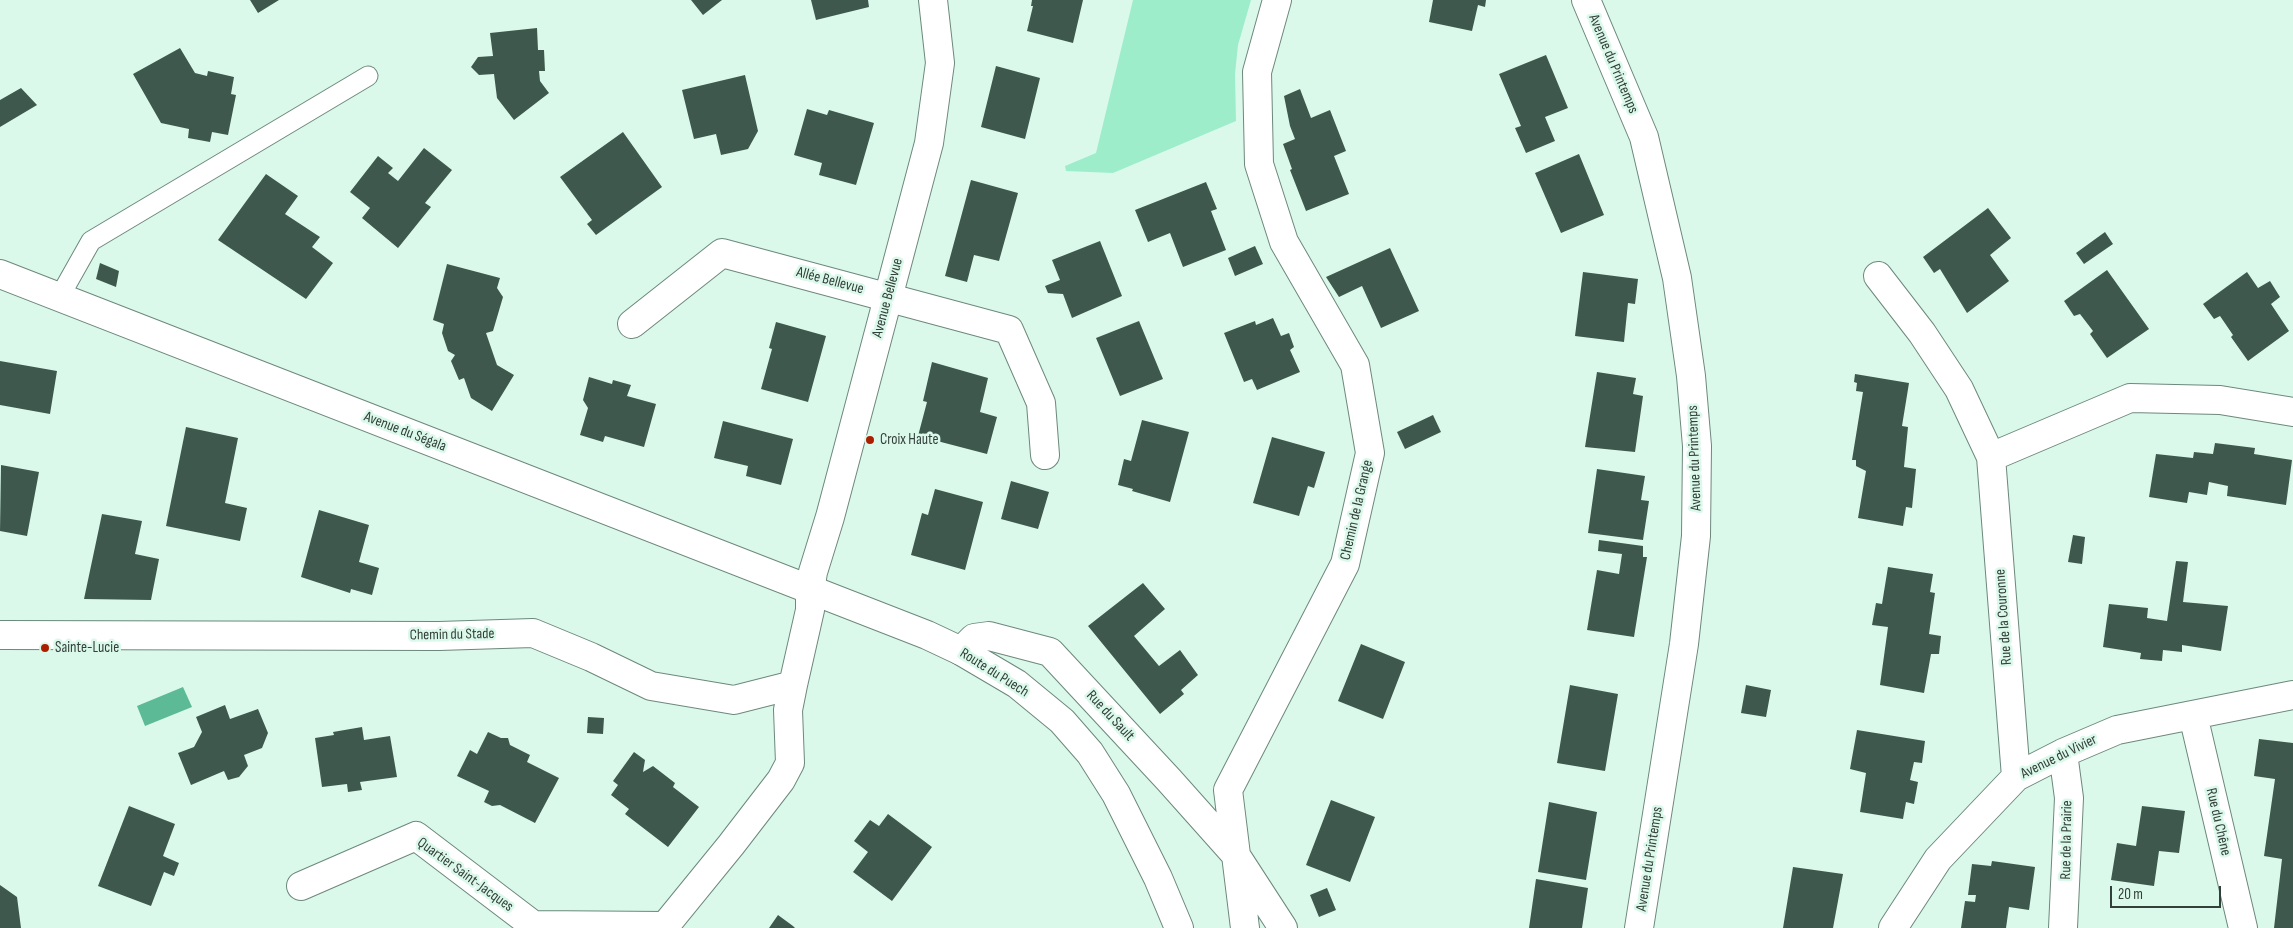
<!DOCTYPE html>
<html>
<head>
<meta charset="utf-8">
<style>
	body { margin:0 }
	#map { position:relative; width:2293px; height:928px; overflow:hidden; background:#dbf9eb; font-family:"Sofia Sans Condensed",sans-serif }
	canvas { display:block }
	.scale { position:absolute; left:2110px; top:886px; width:111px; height:22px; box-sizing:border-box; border:2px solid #333f3a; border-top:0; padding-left:6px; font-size:15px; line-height:18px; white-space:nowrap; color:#333f3a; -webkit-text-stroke:4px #dbf9eb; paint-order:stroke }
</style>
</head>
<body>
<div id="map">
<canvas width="2293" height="928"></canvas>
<div class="scale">20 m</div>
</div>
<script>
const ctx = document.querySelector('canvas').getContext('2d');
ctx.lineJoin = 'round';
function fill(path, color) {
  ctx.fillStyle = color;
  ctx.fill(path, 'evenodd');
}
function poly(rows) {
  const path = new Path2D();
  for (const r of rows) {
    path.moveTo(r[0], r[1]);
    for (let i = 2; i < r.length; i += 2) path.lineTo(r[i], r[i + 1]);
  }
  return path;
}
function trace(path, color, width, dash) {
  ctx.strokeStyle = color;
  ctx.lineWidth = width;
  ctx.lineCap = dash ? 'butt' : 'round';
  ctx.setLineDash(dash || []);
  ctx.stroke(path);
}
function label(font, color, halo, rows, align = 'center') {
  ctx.font = font + ' "Sofia Sans Condensed",sans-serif';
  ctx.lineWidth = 5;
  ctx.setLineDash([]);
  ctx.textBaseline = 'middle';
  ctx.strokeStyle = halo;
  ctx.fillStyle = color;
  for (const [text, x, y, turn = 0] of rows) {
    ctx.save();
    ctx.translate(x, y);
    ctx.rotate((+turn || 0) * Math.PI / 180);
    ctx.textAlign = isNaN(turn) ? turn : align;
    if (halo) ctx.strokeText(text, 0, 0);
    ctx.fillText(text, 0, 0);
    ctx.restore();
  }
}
const green = poly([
	[1133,0,1251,0,1238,45,1235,74,1236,121,1113,173,1066,171,1065,166,1096,153]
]);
const water = poly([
	[183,687,192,707,145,726,137,706]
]);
const building = poly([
	[250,0,279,0,258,13],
	[691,0,722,0,703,15],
	[811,0,868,0,869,7,816,20],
	[1032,0,1083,0,1073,43,1027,31,1033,6,1031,6],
	[1433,0,1486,0,1485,7,1478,5,1472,31,1429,22],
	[537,28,538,50,544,50,545,71,539,71,540,81,549,93,514,120,497,98,494,74,479,75,471,67,478,57,493,56,490,33],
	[180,48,195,73,207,76,208,71,234,77,231,94,236,95,228,135,212,132,210,142,188,138,189,129,161,123,133,74],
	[1546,55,1568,108,1545,117,1555,141,1526,153,1515,128,1521,126,1499,74],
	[996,66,1040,78,1025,139,981,127],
	[745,75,758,131,748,149,721,155,716,134,694,139,682,90],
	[21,88,37,105,0,127,0,100],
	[1300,89,1311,118,1330,110,1346,151,1334,156,1349,194,1306,211,1290,170,1292,169,1283,144,1295,139,1290,126,1284,96],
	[807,109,827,115,829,110,874,123,856,185,819,175,822,163,794,155],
	[623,132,662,187,596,235,587,224,592,220,560,177],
	[424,148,452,170,425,203,431,207,398,248,362,218,370,208,350,192,378,156,393,168,388,173,398,181],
	[1579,154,1604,215,1561,233,1535,173],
	[266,174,298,196,285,214,320,237,312,247,333,263,306,299,218,240],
	[971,180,1018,193,999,261,974,255,967,282,945,276],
	[1206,182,1217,209,1211,211,1226,250,1183,267,1170,233,1148,242,1135,210],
	[1988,208,2011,238,1990,255,2009,281,1967,313,1940,269,1934,273,1923,257],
	[2105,232,2113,244,2084,264,2076,253],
	[1100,241,1122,296,1072,318,1063,294,1048,293,1045,286,1060,280,1052,260],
	[1255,246,1263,264,1235,276,1228,258],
	[1390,248,1419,311,1381,328,1362,286,1339,297,1326,277],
	[100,263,119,271,116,287,96,279],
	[447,264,500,278,497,288,503,297,493,331,486,333,497,365,514,375,492,411,471,398,464,378,459,380,451,361,455,355,448,351,442,333,444,324,433,320],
	[2107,270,2149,329,2107,358,2090,334,2093,331,2080,314,2074,316,2064,301],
	[1583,272,1638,279,1635,304,1628,303,1624,342,1575,336],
	[2247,272,2258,288,2270,281,2280,297,2271,304,2289,331,2248,361,2231,337,2233,335,2220,316,2214,319,2203,304],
	[1273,318,1281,336,1289,333,1294,347,1290,350,1300,372,1257,390,1252,379,1244,382,1224,333,1255,321,1256,325],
	[1139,321,1163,379,1120,396,1096,338],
	[776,322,826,336,808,402,761,389,772,349,769,348],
	[0,361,57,371,50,414,0,405],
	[932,362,988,378,980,412,997,417,987,454,918,436,927,402,923,401],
	[1597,372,1636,378,1633,394,1643,396,1635,452,1585,447],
	[1855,374,1909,383,1902,426,1908,427,1904,467,1916,469,1912,508,1906,507,1903,526,1858,518,1866,471,1856,466,1856,460,1852,460,1863,392,1856,391,1857,383,1854,382],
	[589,377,612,384,613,380,631,385,627,396,656,404,644,447,605,436,603,442,580,435,588,408,583,400],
	[1433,415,1441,432,1405,449,1397,432],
	[1142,420,1189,432,1170,502,1132,491,1133,489,1118,485,1124,459,1131,461],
	[723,421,793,439,781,485,746,476,748,466,714,458],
	[186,427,238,438,225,503,247,508,240,541,166,526],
	[1272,437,1325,452,1314,488,1308,486,1299,516,1253,503],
	[2215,443,2255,448,2254,454,2292,460,2286,505,2227,496,2228,486,2209,482,2207,495,2189,492,2187,503,2149,497,2156,454,2193,458,2194,452,2213,454],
	[1,465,39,472,27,536,0,531],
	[1597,469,1645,476,1641,500,1649,501,1643,540,1588,533],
	[1011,481,1049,492,1038,529,1001,519],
	[935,489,983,502,965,570,911,555,922,513,928,515],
	[319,510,369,525,359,562,379,568,372,595,351,589,350,593,301,577],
	[102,514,142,521,135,554,159,559,151,600,84,599],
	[2073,535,2085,537,2082,564,2068,562],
	[1599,540,1643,546,1643,557,1647,557,1634,637,1587,630,1597,570,1619,574,1622,554,1598,551],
	[2176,561,2188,562,2183,602,2228,606,2221,651,2182,645,2182,652,2163,650,2162,661,2140,659,2141,653,2103,647,2109,604,2148,608,2147,618,2167,621],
	[1888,567,1933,574,1930,592,1935,593,1929,634,1941,636,1939,654,1931,654,1924,693,1880,685,1888,627,1872,625,1876,603,1882,604],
	[1143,583,1165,609,1134,636,1159,666,1180,650,1198,675,1181,690,1184,694,1160,714,1088,626],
	[1361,644,1405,662,1383,719,1338,701],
	[1570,685,1618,694,1605,771,1557,763],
	[1746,685,1771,690,1766,717,1741,713],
	[225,705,230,719,258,709,268,733,262,748,244,755,248,766,239,777,228,780,224,771,191,785,178,753,194,747,202,732,196,717],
	[588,717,604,718,603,734,587,733],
	[362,727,364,740,390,736,397,777,360,782,362,790,348,792,347,784,322,787,315,738,334,735,333,732],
	[1857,730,1925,741,1922,763,1914,762,1910,780,1918,782,1914,804,1906,802,1903,819,1860,812,1866,773,1850,769],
	[488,732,501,738,508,738,510,745,530,755,527,762,559,778,535,823,500,805,492,806,484,802,489,791,457,776,470,750,477,754],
	[2259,739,2293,743,2293,928,2274,928,2282,859,2264,856,2275,779,2254,776],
	[634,752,645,760,643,772,653,766,675,783,673,787,699,807,668,847,625,814,629,809,611,795,618,785,613,781],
	[1331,800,1375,817,1350,882,1306,865],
	[1549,802,1597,812,1586,880,1538,872],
	[129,806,175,824,163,856,179,863,174,876,164,872,151,906,98,886],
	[2142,806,2185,811,2179,853,2159,851,2154,886,2111,880,2117,843,2136,846],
	[888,814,932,847,892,901,853,872,868,852,854,841,870,820,879,826],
	[1992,861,2035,867,2029,910,2009,907,2006,928,1961,928,1965,901,1975,902,1976,895,1968,895,1972,864,1991,866],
	[1793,867,1843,874,1833,928,1783,928],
	[1536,879,1588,888,1582,928,1529,928],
	[0,885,17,897,21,928,0,928],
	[1327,888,1336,910,1319,917,1310,895],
	[778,915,793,926,795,928,769,928]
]);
const lane = poly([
	[60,296,91,241,368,76]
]);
const street = poly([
	[1586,0,1644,137,1677,278,1691,376,1697,446,1696,536,1684,644,1639,928],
	[1878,276,1922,333,1959,389,1991,457,2016,777],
	[632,324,722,253,1009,330,1041,403,1045,455],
	[1991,457,2130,398,2220,400,2293,412],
	[0,635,439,636,533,633,591,657,651,686,734,700,793,685,810,610,810,591,813,572,830,517,929,143,940,63,933,0],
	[961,651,974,638,989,636,1050,652,1169,780,1235,854,1283,928],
	[2193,715,2243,928],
	[2063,753,2069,798,2063,928],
	[301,886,416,836,533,925,665,926,731,845,781,780,790,763,788,710,793,685],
	[1245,928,1228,790,1345,564,1370,453,1355,365,1284,242,1259,164,1257,72,1277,0],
	[1893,928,1938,859,2016,777,2063,753,2117,730,2293,695]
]);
const secondary = poly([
	[0,274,927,635,961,651,1017,684,1062,721,1090,753,1116,794,1158,878,1179,928]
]);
const markers = [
	[870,440,5,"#ac1e00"],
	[45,648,5,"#ac1e00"]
];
const streetNames = [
	["Avenue du Printemps",1613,64,67],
	["Allée Bellevue",830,281,15],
	["Avenue Bellevue",888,298,-75],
	["Avenue du Ségala",405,432,21],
	["Avenue du Printemps",1695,458,-92],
	["Chemin de la Grange",1357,510,-77],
	["Rue de la Couronne",2004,617,-94],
	["Chemin du Stade",452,635,-1],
	["Route du Puech",994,673,32],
	["Rue du Sault",1110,716,47],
	["Avenue du Vivier",2059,757,-26],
	["Rue du Chêne",2218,822,77],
	["Rue de la Prairie",2067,840,-89],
	["Avenue du Printemps",1650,859,-81],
	["Quartier Saint-Jacques",465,875,36]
];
const poiNames = [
	["Croix Haute",880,440],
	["Sainte-Lucie",55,648]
];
fill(green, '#9dedcb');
fill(water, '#5cba96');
fill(building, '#3e584d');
trace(lane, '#6d887c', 21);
trace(street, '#6d887c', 30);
trace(secondary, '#6d887c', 30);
trace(lane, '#fff', 19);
trace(street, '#fff', 28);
trace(secondary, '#fff', 28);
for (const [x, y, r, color] of markers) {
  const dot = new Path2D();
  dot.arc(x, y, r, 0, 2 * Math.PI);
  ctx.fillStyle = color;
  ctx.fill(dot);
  trace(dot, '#dbf9eb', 2);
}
label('15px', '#333f3a', '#dbf9eb', streetNames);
label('15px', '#333f3a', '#dbf9eb', poiNames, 'left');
</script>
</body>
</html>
